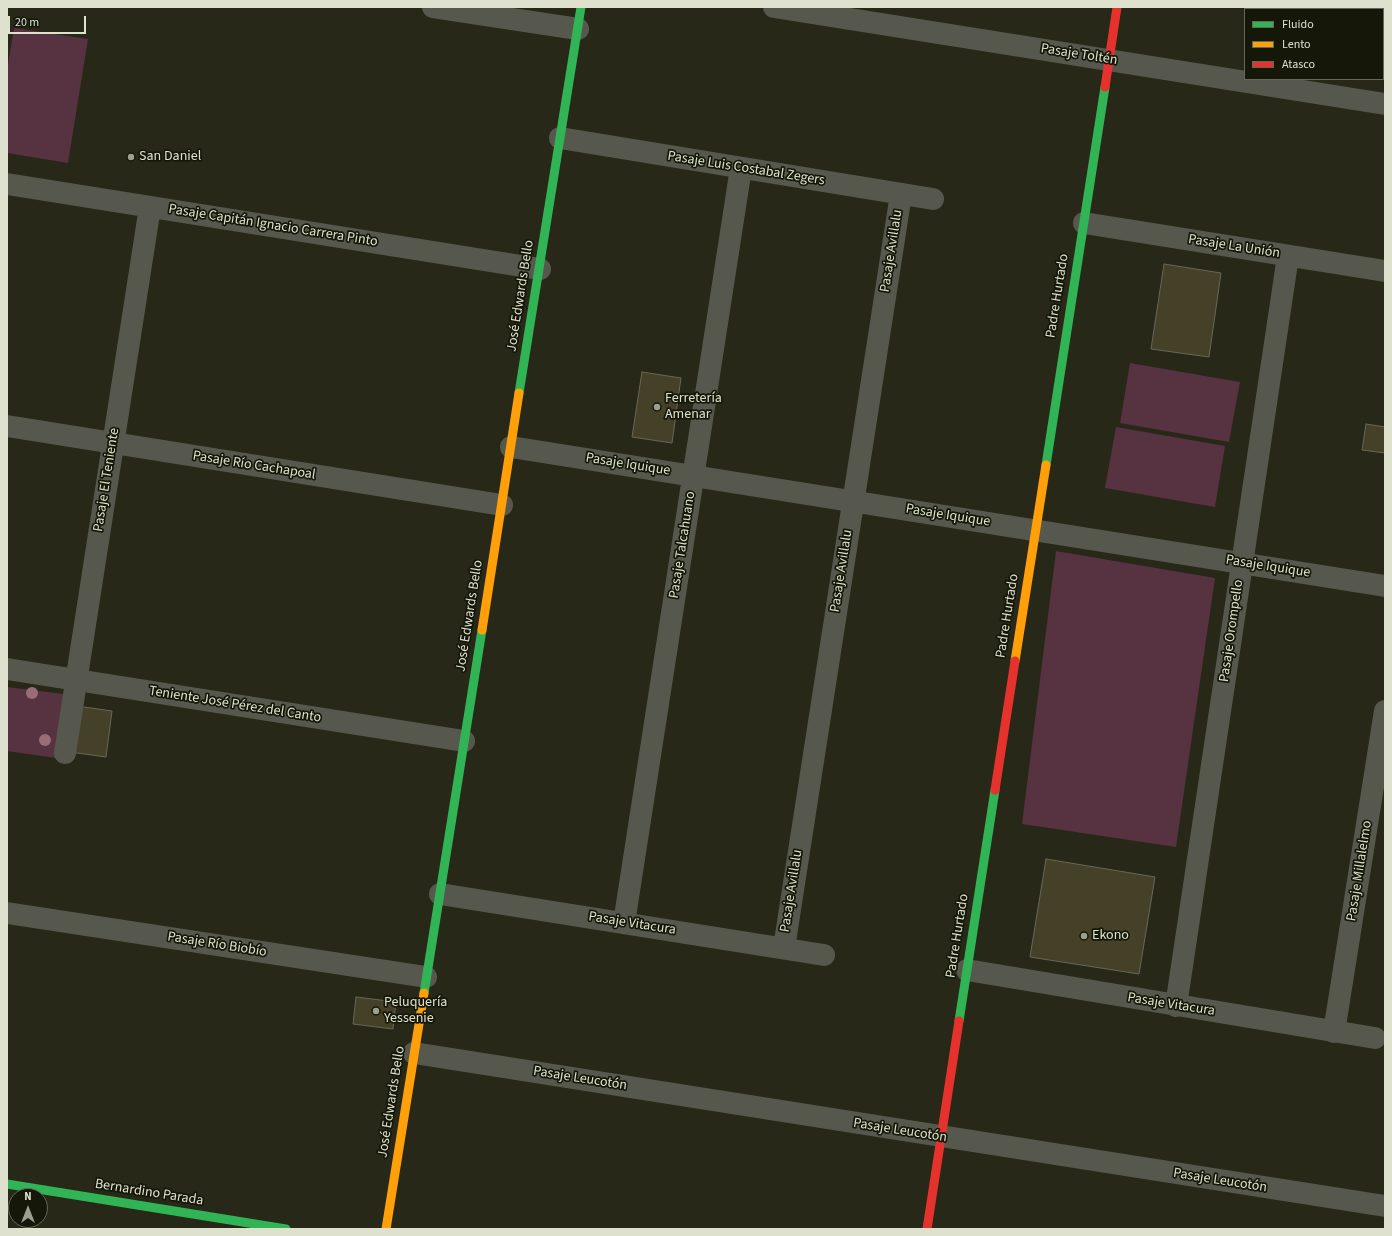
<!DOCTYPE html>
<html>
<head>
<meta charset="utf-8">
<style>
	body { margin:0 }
	#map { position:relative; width:1392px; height:1236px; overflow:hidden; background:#272817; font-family:"Source Sans 3",sans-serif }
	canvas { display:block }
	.frame { position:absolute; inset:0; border:8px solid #dee1ce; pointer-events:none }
	.legend { position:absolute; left:1244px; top:8px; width:140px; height:72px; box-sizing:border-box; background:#151709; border:1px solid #656858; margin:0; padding:5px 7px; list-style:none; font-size:12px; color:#dee1ce }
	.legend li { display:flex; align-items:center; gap:8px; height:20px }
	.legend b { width:20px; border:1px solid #656858 }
	.north { position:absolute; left:8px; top:1188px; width:40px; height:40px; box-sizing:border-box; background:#151709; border:1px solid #656858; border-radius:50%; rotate:0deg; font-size:11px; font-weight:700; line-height:16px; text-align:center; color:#dee1ce }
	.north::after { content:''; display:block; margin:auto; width:14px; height:18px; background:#9ea08e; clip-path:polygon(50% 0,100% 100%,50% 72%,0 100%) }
	.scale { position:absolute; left:8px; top:16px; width:78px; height:18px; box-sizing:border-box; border:2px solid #dee1ce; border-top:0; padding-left:5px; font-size:12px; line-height:14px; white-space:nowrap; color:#dee1ce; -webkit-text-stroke:3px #151709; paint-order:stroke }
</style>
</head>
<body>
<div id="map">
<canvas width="1392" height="1236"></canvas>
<div class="frame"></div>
<ul class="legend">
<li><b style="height:5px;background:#30b455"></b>Fluido</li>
<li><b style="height:5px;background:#ff9f0a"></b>Lento</li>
<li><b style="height:5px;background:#e5322d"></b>Atasco</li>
</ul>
<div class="north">N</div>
<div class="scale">20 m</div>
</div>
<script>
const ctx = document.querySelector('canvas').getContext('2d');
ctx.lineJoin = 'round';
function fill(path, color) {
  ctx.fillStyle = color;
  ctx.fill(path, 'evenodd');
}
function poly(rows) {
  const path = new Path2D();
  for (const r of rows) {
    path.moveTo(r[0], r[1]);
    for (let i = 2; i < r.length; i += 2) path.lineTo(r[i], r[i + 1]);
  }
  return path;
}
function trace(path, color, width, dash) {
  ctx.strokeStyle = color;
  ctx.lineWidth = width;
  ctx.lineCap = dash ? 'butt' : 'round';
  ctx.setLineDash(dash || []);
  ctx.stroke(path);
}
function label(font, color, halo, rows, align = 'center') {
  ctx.font = font + ' "Source Sans 3",sans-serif';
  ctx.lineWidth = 3.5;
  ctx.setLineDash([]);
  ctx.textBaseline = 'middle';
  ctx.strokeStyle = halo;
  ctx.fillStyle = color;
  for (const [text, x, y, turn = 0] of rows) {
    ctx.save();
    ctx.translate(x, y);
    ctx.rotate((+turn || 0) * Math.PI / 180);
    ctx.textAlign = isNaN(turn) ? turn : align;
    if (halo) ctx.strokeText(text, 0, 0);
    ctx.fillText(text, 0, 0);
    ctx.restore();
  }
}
const green = poly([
	[14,28,88,39,68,163,7,153,7,70],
	[1130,363,1240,382,1229,442,1120,423],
	[1116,427,1225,446,1215,507,1105,488],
	[1056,551,1215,578,1176,847,1022,824],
	[7,687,64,694,56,758,7,751]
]);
const building = poly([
	[1164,264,1221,273,1209,357,1151,349,1164,264],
	[642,372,681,378,672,443,632,437,642,372],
	[1366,424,1385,427,1385,453,1362,450,1366,424],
	[77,706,112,711,106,757,70,752,77,706],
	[1046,859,1155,877,1139,974,1030,957,1046,859],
	[356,997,396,1002,393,1029,353,1024,356,997]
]);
const street = poly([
	[433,7,578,29],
	[774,7,1385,104],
	[560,138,933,199],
	[7,184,540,269],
	[1084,223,1385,271],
	[7,426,502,505],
	[511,447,1385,586],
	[7,669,464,741],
	[65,753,150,207],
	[440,894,824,955],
	[7,913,426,977],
	[624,923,741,168],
	[784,948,901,194],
	[967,970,1375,1038],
	[1176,1006,1288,256],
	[1334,1032,1385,711],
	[414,1053,1385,1206]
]);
const fast = poly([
	[519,393,581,7],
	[1046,465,1105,87],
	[424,993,482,630],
	[959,1021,995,790],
	[7,1184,286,1229]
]);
const slow = poly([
	[482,630,519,393],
	[1015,661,1046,465],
	[386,1229,424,993]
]);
const jam = poly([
	[1105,87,1117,7],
	[995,790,1015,661],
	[927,1229,959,1021]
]);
const trees = [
	[32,693],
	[45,740]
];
const markers = [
	[131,157,4,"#9ea08e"],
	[657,407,4,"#9ea08e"],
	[1084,936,4,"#9ea08e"],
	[376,1011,4,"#9ea08e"]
];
const streetNames = [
	["Pasaje Toltén",1079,55,9],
	["Pasaje Luis Costabal Zegers",746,169,9],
	["Pasaje Capitán Ignacio Carrera Pinto",273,226,9],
	["Pasaje La Unión",1234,247,9],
	["Pasaje Avillalu",892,251,-81],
	["José Edwards Bello",521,296,-81],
	["Padre Hurtado",1058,296,-81],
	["Pasaje Iquique",628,465,9],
	["Pasaje Río Cachapoal",254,466,9],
	["Pasaje El Teniente",107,480,-81],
	["Pasaje Iquique",948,516,9],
	["Pasaje Talcahuano",683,545,-81],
	["Pasaje Iquique",1268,567,9],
	["Pasaje Avillalu",842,571,-81],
	["José Edwards Bello",470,616,-81],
	["Padre Hurtado",1008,616,-81],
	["Pasaje Orompello",1232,631,-82],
	["Teniente José Pérez del Canto",235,705,9],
	["Pasaje Millalelmo",1360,871,-81],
	["Pasaje Avillalu",792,891,-81],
	["Pasaje Vitacura",632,924,9],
	["Padre Hurtado",958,936,-81],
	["Pasaje Río Biobío",217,945,9],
	["Pasaje Vitacura",1171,1005,9],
	["Pasaje Leucotón",580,1079,9],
	["José Edwards Bello",392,1102,-81],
	["Pasaje Leucotón",900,1131,9],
	["Pasaje Leucotón",1220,1181,9],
	["Bernardino Parada",149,1193,9]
];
const poiNames = [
	["San Daniel",139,157],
	["Ferretería",665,399],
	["Amenar",665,415],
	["Ekono",1092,936],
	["Peluquería",384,1003],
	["Yessenie",384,1019]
];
fill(green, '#573240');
fill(building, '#454129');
trace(building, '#686758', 1);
trace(street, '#57584d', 22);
trace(fast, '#30b455', 9);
trace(slow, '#ff9f0a', 9);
trace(jam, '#e5322d', 9);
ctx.fillStyle = '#996d78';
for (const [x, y] of trees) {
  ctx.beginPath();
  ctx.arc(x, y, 6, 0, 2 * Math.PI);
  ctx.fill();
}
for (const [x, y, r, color] of markers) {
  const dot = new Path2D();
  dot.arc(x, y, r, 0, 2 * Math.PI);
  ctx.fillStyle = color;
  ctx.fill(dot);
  trace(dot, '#151709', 1.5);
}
label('14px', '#dee1ce', '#151709', streetNames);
label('14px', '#dee1ce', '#151709', poiNames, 'left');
</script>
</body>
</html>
